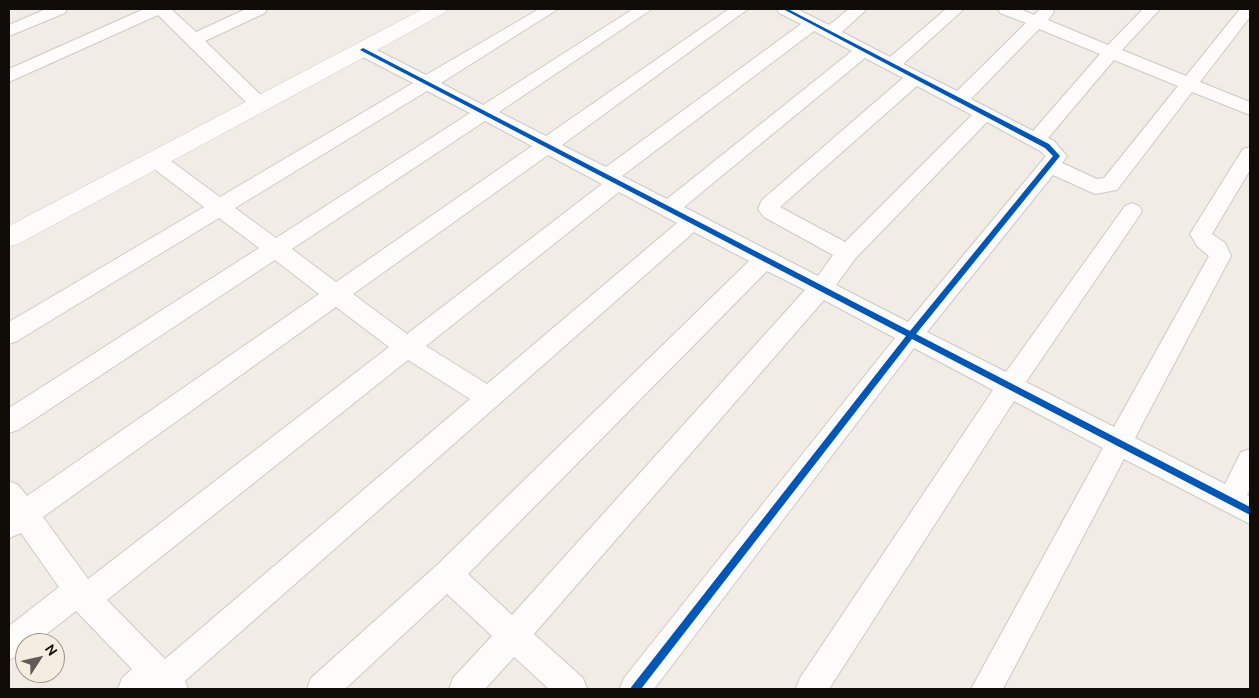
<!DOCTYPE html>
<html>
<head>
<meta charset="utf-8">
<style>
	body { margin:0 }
	#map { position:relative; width:1259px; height:698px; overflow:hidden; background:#f1ece6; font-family:Ubuntu,sans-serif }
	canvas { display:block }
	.frame { position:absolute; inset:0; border:10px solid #100d09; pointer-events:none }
	.north { position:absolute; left:15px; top:633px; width:50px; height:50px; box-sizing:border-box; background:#f5ede2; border:1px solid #99938b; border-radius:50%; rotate:55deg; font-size:14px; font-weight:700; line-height:20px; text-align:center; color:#100d09 }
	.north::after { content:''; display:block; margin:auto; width:18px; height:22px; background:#5f5b56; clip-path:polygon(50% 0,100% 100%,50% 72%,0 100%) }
</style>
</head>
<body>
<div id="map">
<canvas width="1259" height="698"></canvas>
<div class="frame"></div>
<div class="north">N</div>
</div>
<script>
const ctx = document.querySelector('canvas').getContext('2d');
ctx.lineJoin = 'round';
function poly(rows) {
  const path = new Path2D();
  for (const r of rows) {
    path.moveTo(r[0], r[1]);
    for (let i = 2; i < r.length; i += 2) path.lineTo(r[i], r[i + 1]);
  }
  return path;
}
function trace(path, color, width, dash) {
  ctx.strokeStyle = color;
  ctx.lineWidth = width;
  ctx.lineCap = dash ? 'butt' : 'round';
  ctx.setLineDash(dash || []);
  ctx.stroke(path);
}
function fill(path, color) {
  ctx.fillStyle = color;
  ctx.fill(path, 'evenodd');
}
const minor = poly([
	[46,9,67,9,65,13,9,36,9,25,46,9],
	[144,9,171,9,196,32,246,9,267,9,265,13,205,41,267,101,269,105,267,109,260,111,253,109,158,15,9,82,9,69,144,9],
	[539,9,558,9,441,83,483,105,633,9,652,9,499,112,546,136,729,9,748,9,562,145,606,167,801,24,779,13,777,9,797,9,829,25,849,9,867,9,842,32,890,57,946,9,964,9,903,64,957,91,1026,23,1000,13,998,9,1020,9,1034,15,1040,9,1052,9,1054,12,1048,20,1108,45,1143,9,1160,9,1122,50,1186,76,1240,9,1250,9,1250,17,1200,82,1250,102,1250,115,1192,92,1117,190,1095,194,1053,175,927,332,1006,372,1125,206,1132,203,1139,206,1142,211,1139,216,1026,382,1114,427,1209,256,1197,246,1190,234,1243,149,1250,147,1250,170,1212,234,1225,243,1231,256,1135,438,1225,484,1241,452,1250,449,1250,489,1247,495,1250,497,1250,524,1124,459,1003,689,971,689,1103,448,1014,401,829,689,796,689,800,678,993,390,914,348,654,689,620,689,624,678,895,338,824,300,534,634,583,678,587,689,549,689,514,657,485,689,449,689,453,678,492,636,447,594,345,689,307,689,311,678,437,565,749,261,694,232,185,681,188,689,118,689,122,678,132,669,76,611,35,643,25,643,25,651,9,660,9,626,59,587,21,533,9,538,9,481,18,485,27,496,319,294,275,260,18,430,9,433,9,408,259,248,219,218,17,341,9,344,9,322,204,207,149,165,146,160,149,155,156,153,163,155,220,197,413,83,357,54,354,50,357,46,369,46,426,75,539,9],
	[1039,29,1100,54,1033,131,971,99,1039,29],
	[814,31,852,51,667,199,622,176,814,31],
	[865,58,903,78,762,200,758,209,764,217,833,255,818,276,684,207,865,58],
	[1114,60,1178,86,1104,178,1097,179,1062,163,1067,156,1054,141,1048,138,1114,60],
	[917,86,972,115,845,242,780,207,917,86],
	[427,91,470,113,276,238,235,208,427,91],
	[485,121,532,146,336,282,292,249,485,121],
	[987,122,1040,151,1046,156,908,322,836,285,855,259,987,122],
	[548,155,602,184,407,334,353,294,548,155],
	[619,192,677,223,487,384,426,346,619,192],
	[767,271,805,290,512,615,468,574,767,271],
	[336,307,389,347,88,579,43,517,336,307],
	[408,360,470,399,165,659,107,600,408,360]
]);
const tertiary = poly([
	[423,9,447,9,444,13,370,54,18,244,9,246,9,226,423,9]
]);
const cycleway = poly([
	[783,9,788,9,1049,144,1060,156,916,334,1250,507,1250,515,912,339,641,689,630,689,632,686,906,336,360,50,363,48,365,49,910,331,1053,156,1045,148,783,9]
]);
trace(minor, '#cecac6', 2);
trace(tertiary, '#cecac6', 1);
fill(minor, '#fdfcfb');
fill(tertiary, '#fdfcfb');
fill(cycleway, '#0057b8');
</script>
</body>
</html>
